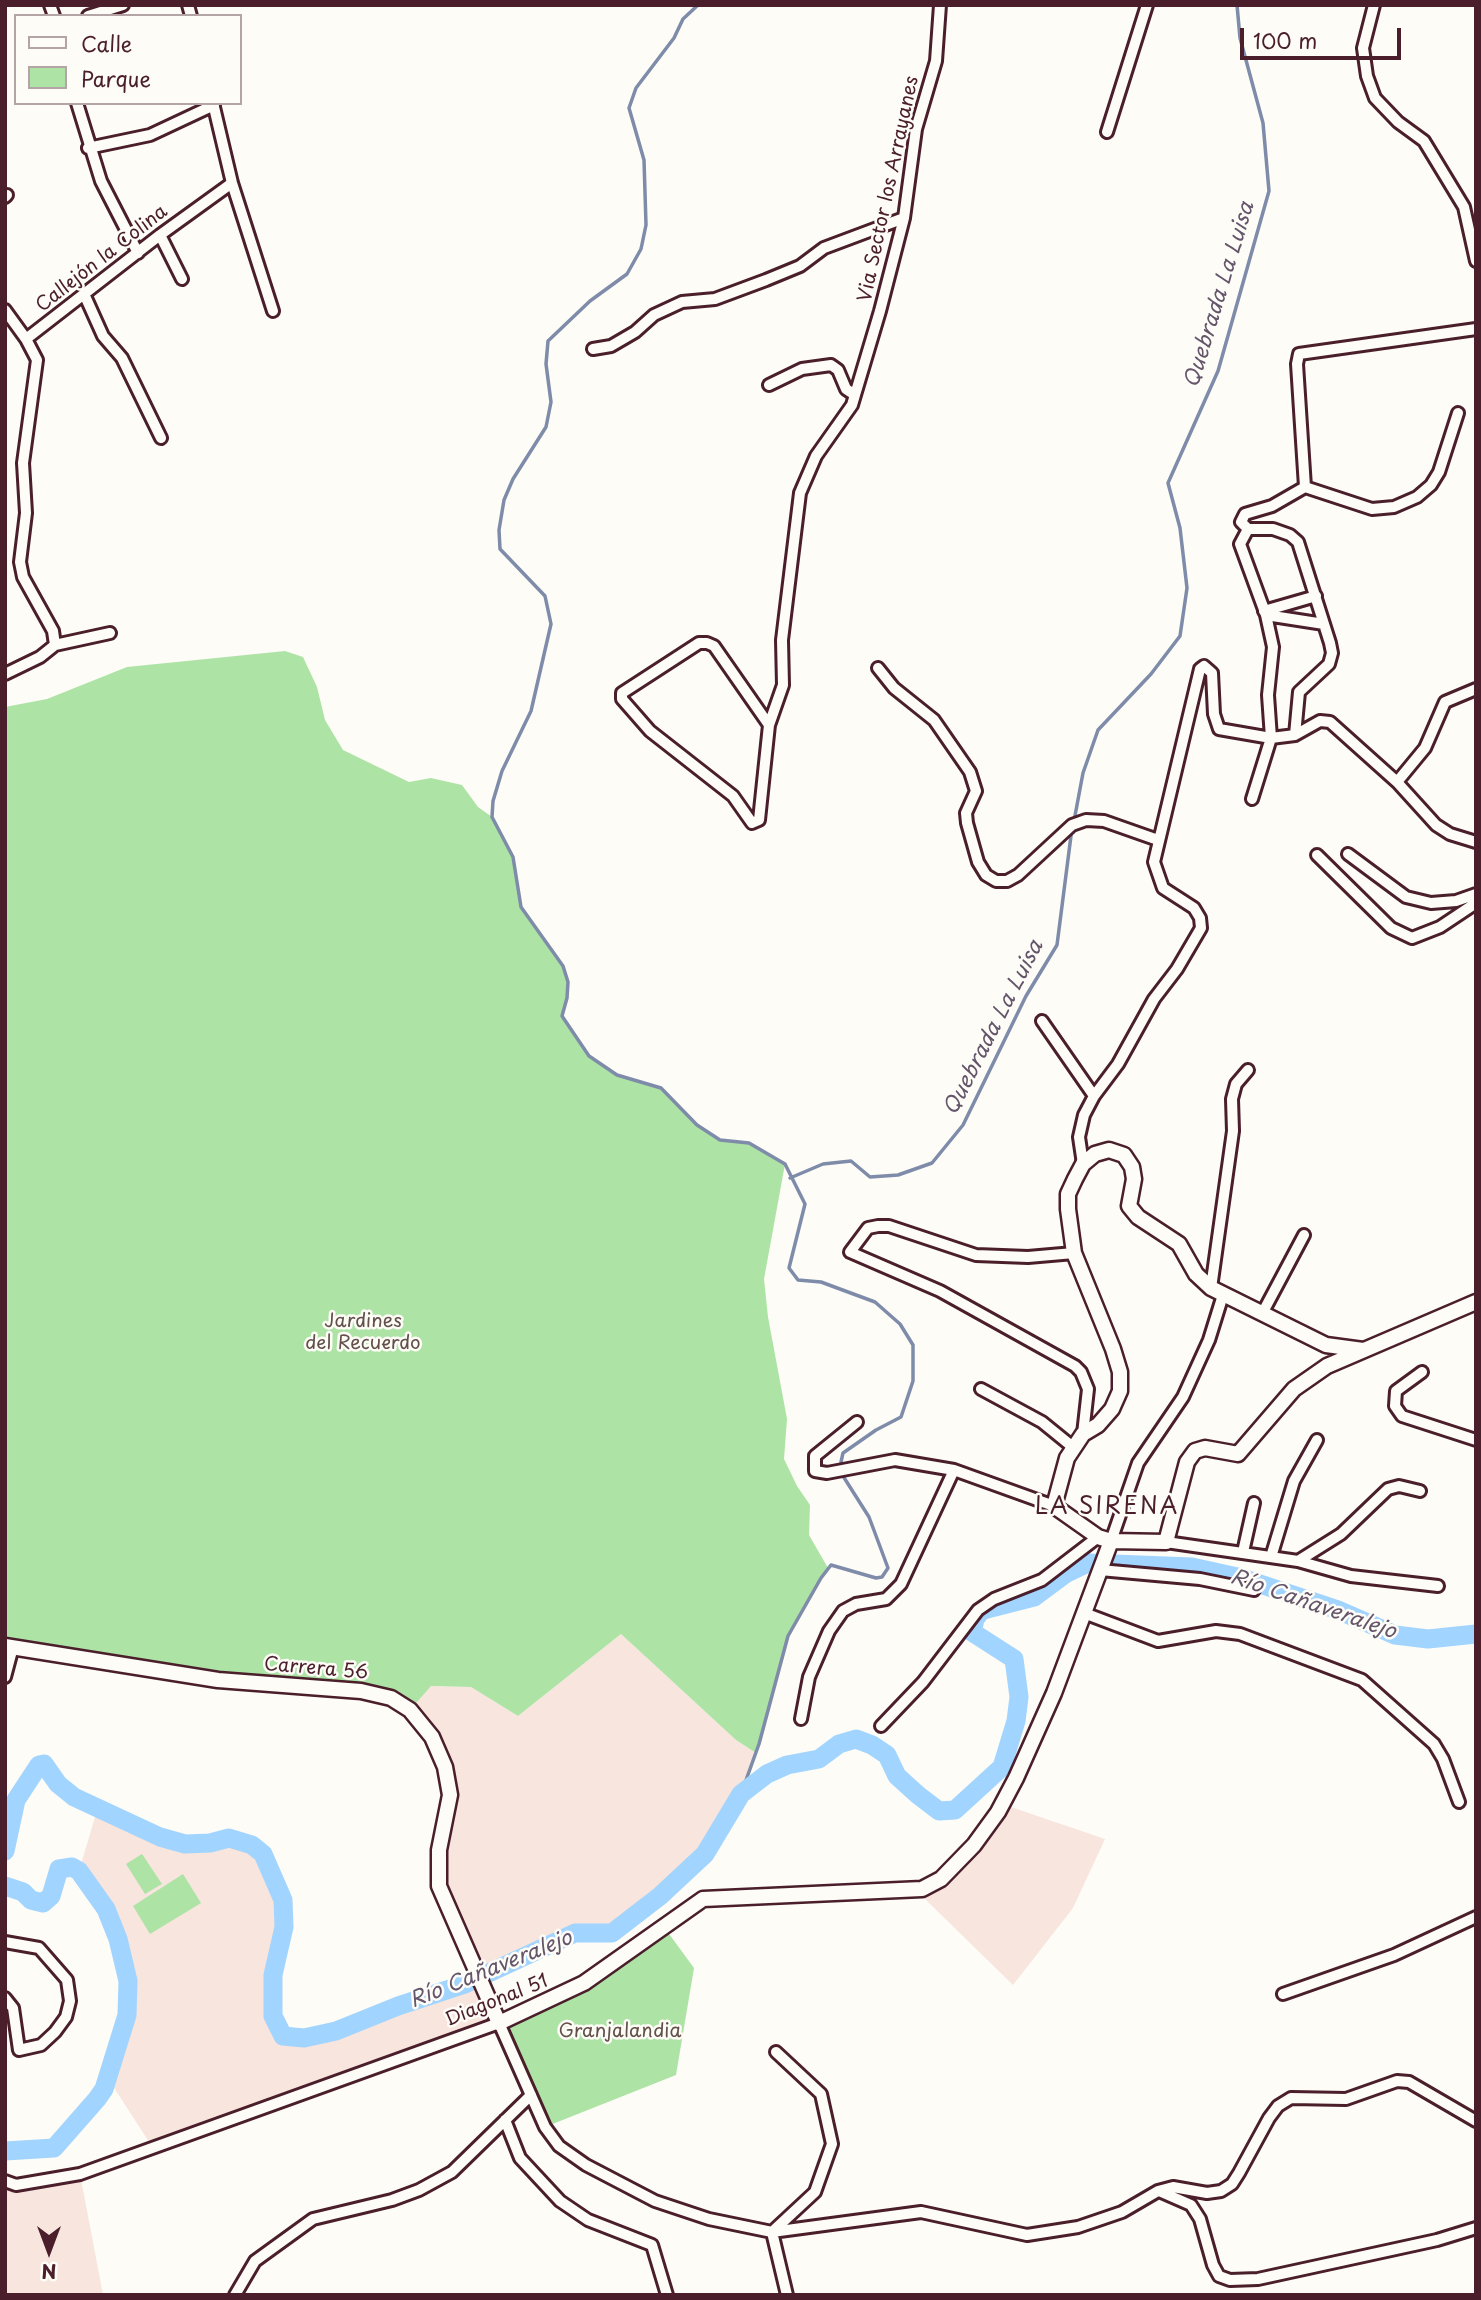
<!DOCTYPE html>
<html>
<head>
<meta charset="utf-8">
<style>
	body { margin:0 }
	#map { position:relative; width:1481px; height:2300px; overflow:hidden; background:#fdfcf7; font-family:"Playpen Sans",sans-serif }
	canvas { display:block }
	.frame { position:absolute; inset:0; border:7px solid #4a1f2b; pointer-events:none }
	.legend { position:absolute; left:14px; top:14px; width:228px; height:91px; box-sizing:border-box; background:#fdfcf7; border:2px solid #b5a4a5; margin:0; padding:9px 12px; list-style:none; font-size:21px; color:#4a1f2b }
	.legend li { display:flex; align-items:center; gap:14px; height:35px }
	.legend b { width:35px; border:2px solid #b5a4a5 }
	.north { position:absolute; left:14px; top:2216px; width:70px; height:70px; -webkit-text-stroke:5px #fdfcf7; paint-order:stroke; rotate:180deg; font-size:19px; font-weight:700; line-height:28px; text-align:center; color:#4a1f2b }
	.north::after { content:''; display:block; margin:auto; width:24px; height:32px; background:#4a1f2b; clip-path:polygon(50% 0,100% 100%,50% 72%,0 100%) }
	.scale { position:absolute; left:1240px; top:28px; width:161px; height:32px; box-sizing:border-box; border:4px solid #4a1f2b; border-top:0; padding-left:9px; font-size:21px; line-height:24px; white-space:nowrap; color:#4a1f2b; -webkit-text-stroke:5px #fdfcf7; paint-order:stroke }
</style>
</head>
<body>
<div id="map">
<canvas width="1481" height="2300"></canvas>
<div class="frame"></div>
<ul class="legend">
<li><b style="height:9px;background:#fdfcf7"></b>Calle</li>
<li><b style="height:19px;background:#aee3a6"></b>Parque</li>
</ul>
<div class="north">N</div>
<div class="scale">100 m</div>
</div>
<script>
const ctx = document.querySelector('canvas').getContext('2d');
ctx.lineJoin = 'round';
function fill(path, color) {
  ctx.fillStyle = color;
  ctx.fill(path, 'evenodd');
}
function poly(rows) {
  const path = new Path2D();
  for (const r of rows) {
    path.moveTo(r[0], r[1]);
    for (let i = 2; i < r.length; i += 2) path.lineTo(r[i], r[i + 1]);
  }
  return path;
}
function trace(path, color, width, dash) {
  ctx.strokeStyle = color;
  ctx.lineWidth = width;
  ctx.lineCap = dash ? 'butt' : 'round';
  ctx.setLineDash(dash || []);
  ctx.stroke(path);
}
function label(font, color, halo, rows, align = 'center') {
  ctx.font = font + ' "Playpen Sans",sans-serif';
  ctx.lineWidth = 5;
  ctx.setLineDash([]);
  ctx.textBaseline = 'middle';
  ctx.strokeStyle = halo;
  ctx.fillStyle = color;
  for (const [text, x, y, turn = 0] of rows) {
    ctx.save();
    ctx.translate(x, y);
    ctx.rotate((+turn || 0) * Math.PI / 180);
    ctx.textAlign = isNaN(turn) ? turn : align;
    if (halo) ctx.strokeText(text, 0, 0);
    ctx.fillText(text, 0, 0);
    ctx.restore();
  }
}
const built = poly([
	[621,1634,736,1740,756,1753,741,1794,705,1854,660,1896,612,1933,575,1933,528,1953,478,1978,499,2023,153,2148,107,2077,127,2015,128,1981,118,1939,106,1909,79,1871,98,1807,160,1837,185,1844,209,1843,229,1838,252,1845,263,1854,283,1900,284,1927,273,1975,273,2016,286,2038,336,2031,478,1978,439,1886,448,1815,445,1767,410,1710,430,1686,471,1687,518,1716],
	[1002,1804,1105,1839,1073,1908,1013,1985,924,1898,922,1889,941,1879],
	[80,2174,103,2295,5,2295,5,2181]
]);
const green = poly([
	[285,651,303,657,317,687,325,720,343,750,409,782,431,778,462,785,478,807,492,817,513,857,521,907,563,966,568,982,567,998,562,1016,589,1056,617,1075,661,1088,697,1124,720,1140,749,1143,785,1164,764,1279,768,1317,787,1419,784,1459,797,1486,810,1505,809,1535,828,1568,789,1636,756,1753,736,1740,621,1634,518,1716,471,1687,431,1686,410,1710,391,1698,5,1646,5,707,47,699,127,667],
	[142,1854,162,1884,145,1894,126,1864],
	[183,1874,201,1903,150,1934,133,1906],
	[664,1927,694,1968,676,2075,545,2127,499,2023,569,1992]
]);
const stream = poly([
	[698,5,683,19,674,38,636,88,629,108,644,160,646,225,641,249,627,274,590,301,548,341,546,364,551,402,546,427,513,479,504,500,499,530,500,549,545,596,551,624,531,711,502,771,493,801,492,817,513,857,521,907,563,966,568,982,567,998,562,1016,589,1056,617,1075,661,1088,697,1125,720,1140,749,1143,785,1164,805,1204,789,1268,798,1280,821,1282,875,1302,900,1324,913,1345,913,1381,901,1417,876,1430,843,1453,841,1462],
	[1074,821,1083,773,1098,730,1151,674,1180,636,1187,588,1180,528,1168,483,1218,371,1269,191,1263,123,1240,38,1237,5],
	[790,1178,823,1164,851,1161,870,1177,898,1175,932,1163,963,1125,1026,996,1057,945,1072,828],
	[741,1794,759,1744,788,1636,821,1578,831,1565,876,1578,882,1577,888,1568,869,1517,843,1476]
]);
const river = poly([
	[5,1851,16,1800,39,1765,44,1764,58,1784,74,1797,160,1837,185,1844,210,1843,229,1838,252,1845,263,1854,283,1900,284,1927,273,1975,273,2016,283,2036,304,2038,336,2031,398,2006,465,1984,575,1933,612,1933,660,1896,705,1854,741,1794,767,1774,787,1765,819,1759,839,1744,856,1739,872,1745,887,1755,897,1776,918,1795,939,1811,955,1810,1002,1767,1016,1721,1019,1697,1014,1659,972,1632,975,1619,981,1611,991,1608,1034,1597,1065,1574,1088,1563,1192,1567,1242,1578,1338,1610,1395,1635,1428,1639,1476,1634],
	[5,1886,23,1892,31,1900,43,1903,51,1896,59,1869,72,1867,79,1871,106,1909,118,1939,128,1981,127,2015,104,2089,97,2099,54,2148,5,2151]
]);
const minor = poly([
	[50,5,54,16],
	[188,5,191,16],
	[1374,5,1363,48,1367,76,1375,98,1398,122,1424,141,1464,207,1476,261],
	[88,16,123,5],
	[77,103,101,181,138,253],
	[213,103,232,183,273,311],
	[1107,132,1147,5],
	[88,148,150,135,214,105],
	[5,197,7,195],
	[160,235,182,279],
	[85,296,103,336,122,358,161,438],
	[5,310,26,339],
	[593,349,611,346,635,332,654,315,682,302,715,299,766,280,800,266,824,248,904,218],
	[769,385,802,369,831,365,838,370,846,389,855,395],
	[1305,487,1297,364,1299,354,1476,329],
	[1248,529,1241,522,1245,514,1272,506,1305,487,1372,509,1394,507,1417,497,1431,485,1439,472,1458,413],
	[1264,611,1316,596],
	[1266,615,1324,624],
	[55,645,53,631,23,577,20,562,26,513,23,463,37,360,26,339,160,235,232,183],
	[878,668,894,688,934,720,970,772,976,791,966,813,967,823,978,862,986,875,996,881,1007,881,1018,875,1072,825,1086,820,1104,821,1158,840],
	[5,674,40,657,55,645,110,633],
	[769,725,714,646,707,643,699,643,622,693,622,699,650,731,733,796,752,823,759,820,769,725,783,685,782,640,800,493,816,456,852,405,880,311,904,218,916,129,936,61,940,5],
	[1397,782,1425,748,1445,702,1476,689],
	[1252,799,1271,738,1268,695,1273,647,1266,615,1240,544,1248,529,1273,529,1290,535,1298,542,1330,643,1332,653,1329,664,1299,692,1295,735],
	[1348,854,1406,897,1431,903,1456,901,1476,894],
	[1317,855,1391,928,1412,938,1440,927,1476,903],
	[1042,1021,1094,1096],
	[1083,1164,1079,1137,1084,1115,1094,1096,1118,1064,1154,999,1177,969,1201,928,1200,918,1194,908,1163,888,1154,862,1200,669,1204,666,1212,673,1214,714,1219,729,1271,738,1295,735,1320,721,1330,722,1397,782,1436,825,1450,834,1476,842],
	[1074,1253,1028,1257,976,1255,889,1226,878,1226,868,1228,850,1252,940,1291,1075,1366,1081,1372,1088,1389,1083,1434],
	[1211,1288,1233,1131,1232,1099,1236,1084,1248,1070],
	[1263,1312,1304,1235],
	[1422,1372,1396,1391,1395,1406,1402,1416,1476,1440],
	[981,1389,1042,1422,1074,1448],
	[857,1422,815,1456,815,1471,827,1473,895,1460,954,1470,1054,1506],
	[1111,1541,1138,1463,1183,1397,1209,1340,1223,1295],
	[1166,1542,1298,1561,1351,1576,1438,1586],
	[1243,1552,1254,1503],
	[1271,1557,1294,1481,1317,1440],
	[1298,1561,1341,1534,1388,1489,1399,1486,1420,1491],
	[1100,1570,1200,1579,1254,1590],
	[1084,1613,1158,1641,1216,1631,1240,1634,1362,1680,1434,1744,1443,1759,1459,1802],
	[5,1677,13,1647],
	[801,1719,809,1677,829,1631,843,1611,856,1604,886,1599,901,1584,954,1470],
	[881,1726,923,1682,978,1610,994,1599,1042,1580,1098,1537],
	[5,1942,39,1948,67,1980,70,2001,66,2017,55,2032,41,2045,19,2050,13,2008,5,1998],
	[1283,1994,1394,1955,1476,1917],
	[776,2052,821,2094,832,2144,815,2192,772,2232,787,2295],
	[505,2120,520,2158,560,2201,588,2220,652,2245,667,2295],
	[5,2181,16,2185,80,2174,499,2023,545,2127,559,2146,586,2165,655,2201,709,2219,772,2232,921,2212,1027,2235,1078,2227,1122,2212,1158,2191,1173,2187,1207,2193,1221,2191,1232,2184,1239,2173,1269,2118,1278,2106,1291,2098,1346,2099,1397,2081,1409,2082,1476,2121],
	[1159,2191,1191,2205,1200,2219,1213,2265,1219,2276,1230,2280,1258,2279,1437,2240,1476,2228],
	[235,2295,255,2261,313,2219,392,2200,419,2190,452,2172,531,2095]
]);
const tertiary = poly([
	[1363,1350,1326,1345,1211,1288,1196,1274,1179,1244,1138,1217,1129,1206,1134,1179,1132,1167,1124,1155,1109,1150,1095,1154,1083,1164,1075,1179,1068,1194,1068,1209,1074,1253,1113,1349,1120,1372,1120,1391,1112,1409,1098,1425,1083,1434,1067,1458,1054,1506,1098,1537,1111,1541,1166,1542,1187,1462,1195,1451,1205,1448,1238,1454,1294,1389,1327,1366,1476,1302],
	[5,1646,218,1680,361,1691,391,1698,410,1710,432,1737,445,1767,450,1795,439,1850,439,1886,499,2023,584,1983,703,1899,922,1889,941,1879,974,1845,998,1812,1016,1778,1054,1693,1111,1541]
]);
const streetNames = [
	["Via Sector los Arrayanes",889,189,-78],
	["Callejón la Colina",102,259,-38],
	["Carrera 56",316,1669,5],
	["Diagonal 51",497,2001,-22]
];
const parkNames = [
	["Jardines",363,1322],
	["del Recuerdo",363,1344],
	["Granjalandia",620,2032]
];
const waterNames = [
	["Quebrada La Luisa",1220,295,-73],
	["Quebrada La Luisa",994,1028,-63],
	["Río Cañaveralejo",1313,1605,19],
	["Río Cañaveralejo",491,1970,-22]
];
const quarterNames = [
	["LA SIRENA",1107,1508]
];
fill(built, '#f7e5de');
fill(green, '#aee3a6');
trace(stream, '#7e8caa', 3.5);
trace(river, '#a1d4fe', 19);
trace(minor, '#4a1f2b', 16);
trace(tertiary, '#4a1f2b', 19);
trace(minor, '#fdfcf7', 10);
trace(tertiary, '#fdfcf7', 14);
label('19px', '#4a1f2b', '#fdfcf7', streetNames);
label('19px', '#63504a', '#fdfcf7', parkNames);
label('italic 21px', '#64556a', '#fdfcf7', waterNames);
ctx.letterSpacing = '2px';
label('23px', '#4a1f2b', '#fdfcf7', quarterNames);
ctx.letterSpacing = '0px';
</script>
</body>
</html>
